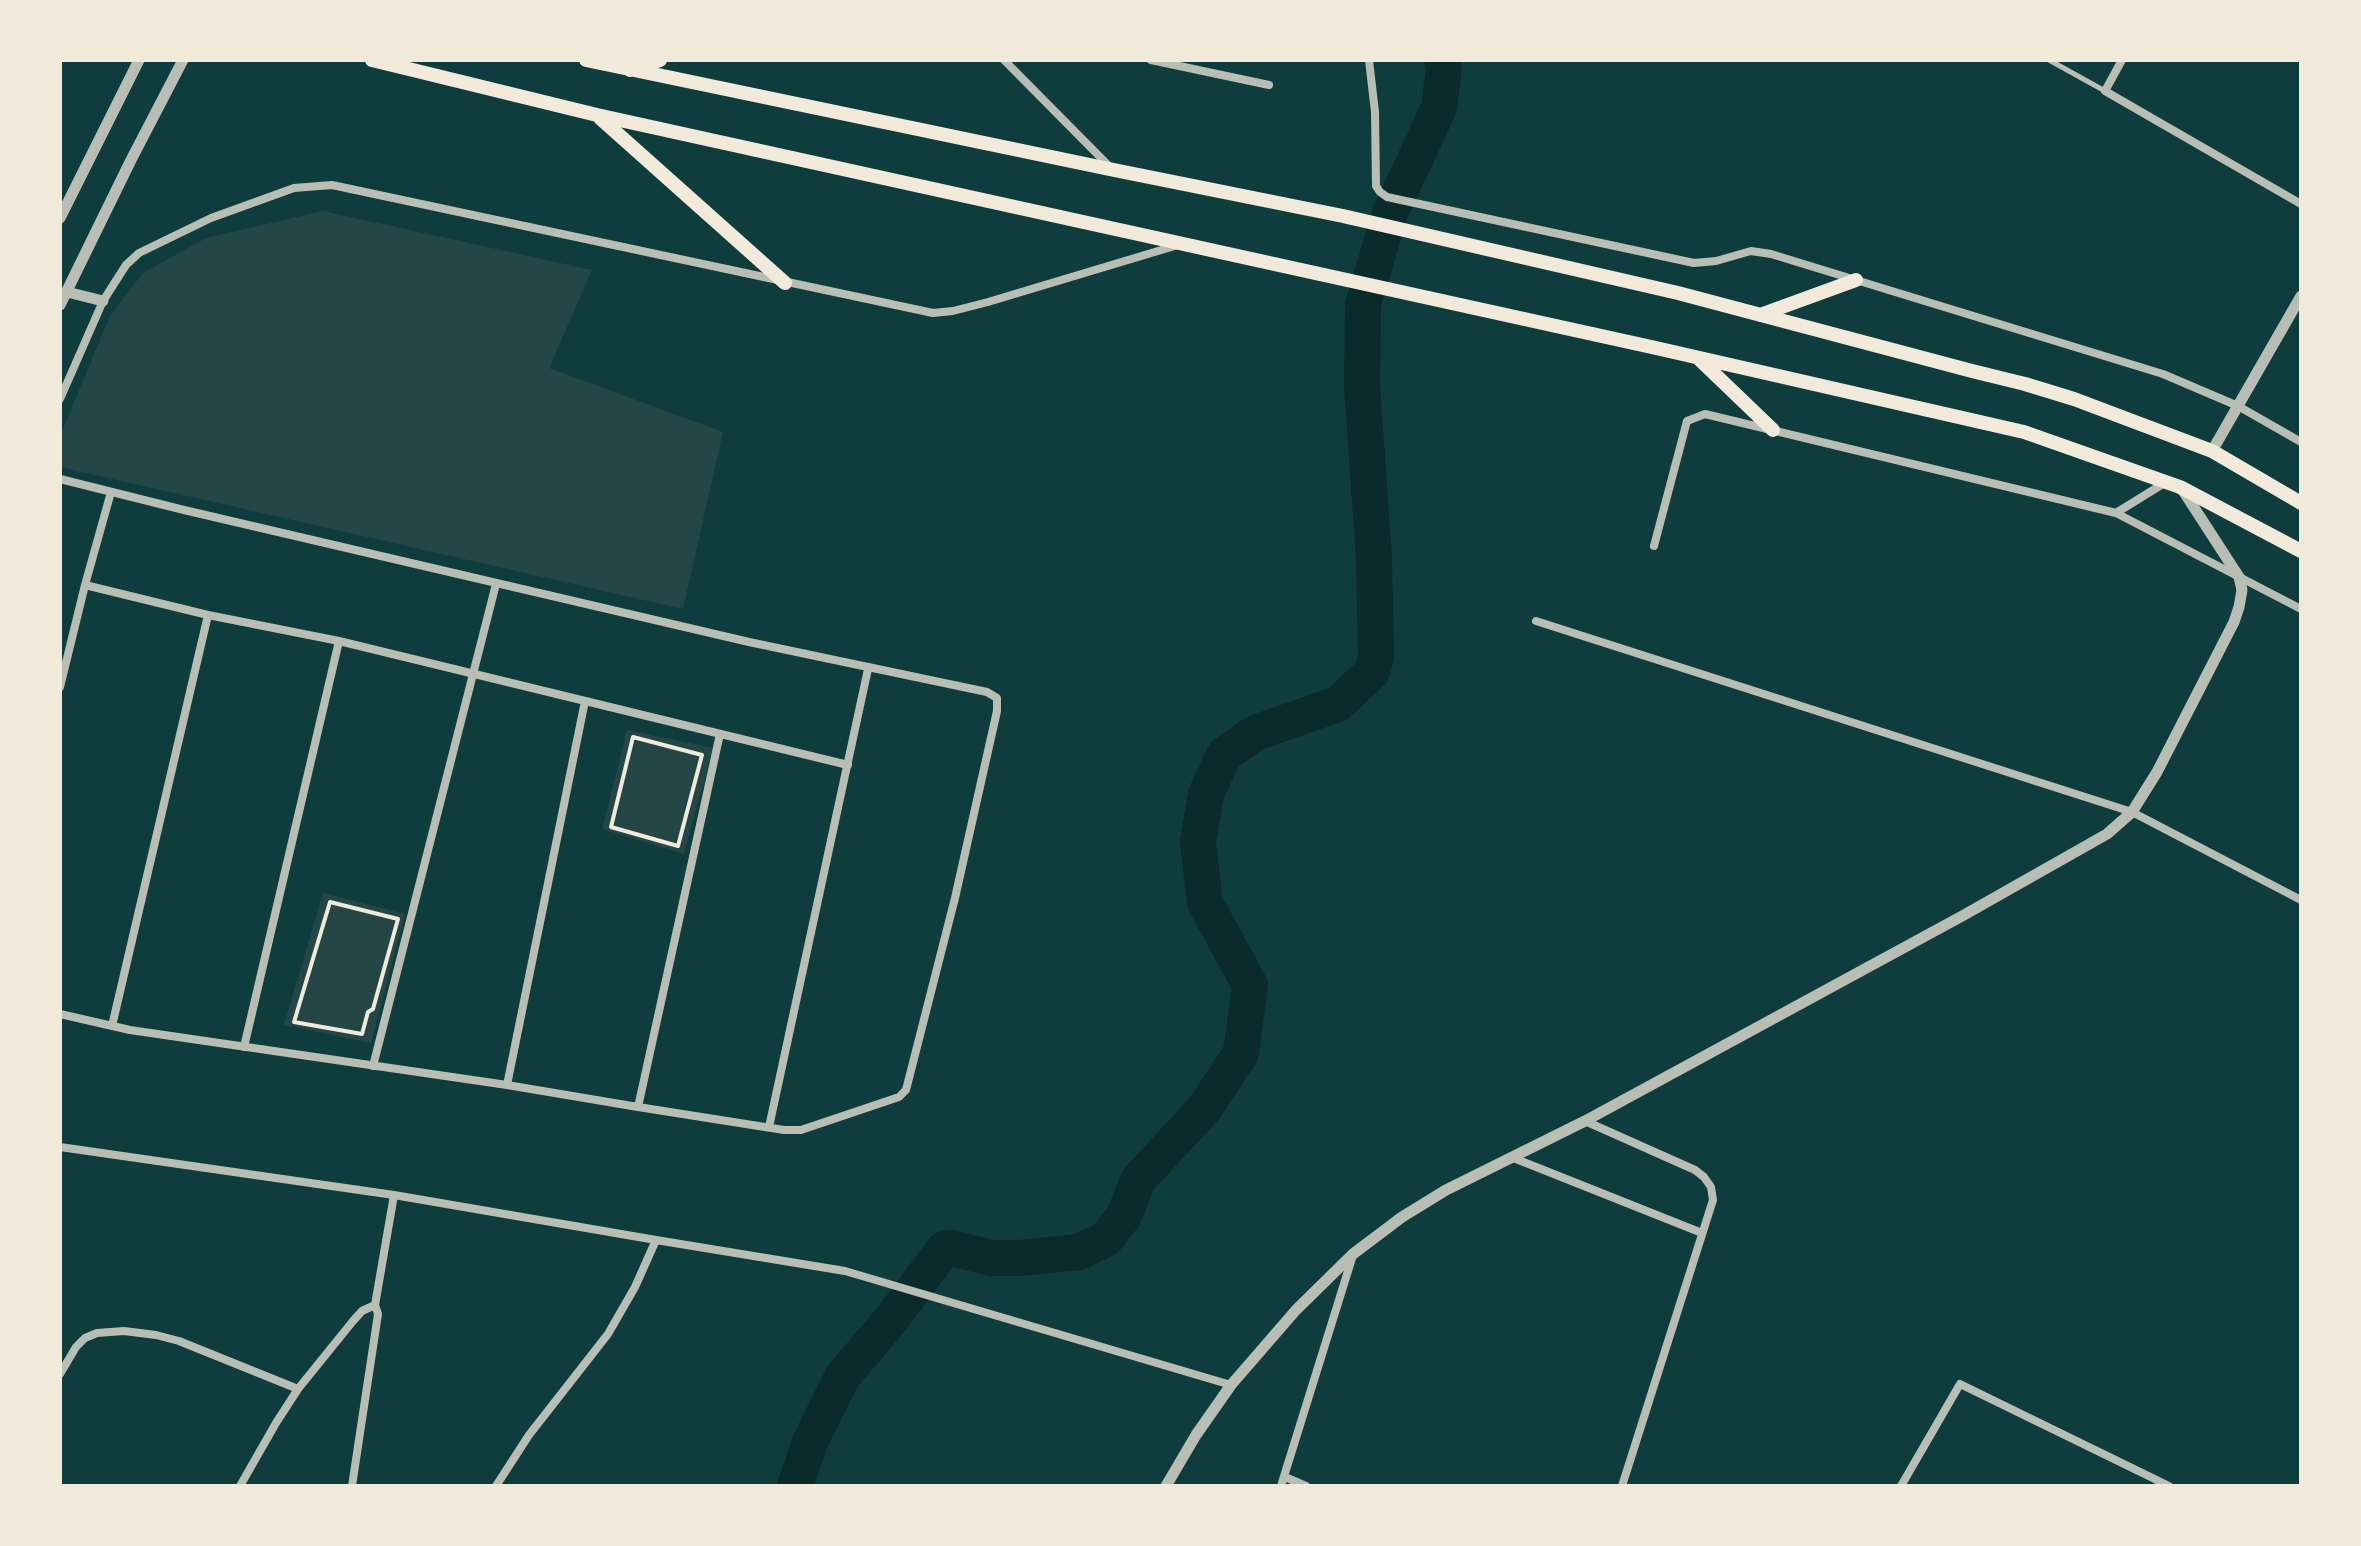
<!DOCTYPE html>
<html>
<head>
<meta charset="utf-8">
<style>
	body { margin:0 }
	#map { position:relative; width:2361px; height:1546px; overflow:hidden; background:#0f3d3e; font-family:Merriweather,serif }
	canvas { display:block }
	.frame { position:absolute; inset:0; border:62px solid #f1e9da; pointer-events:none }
</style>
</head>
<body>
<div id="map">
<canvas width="2361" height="1546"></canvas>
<div class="frame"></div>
</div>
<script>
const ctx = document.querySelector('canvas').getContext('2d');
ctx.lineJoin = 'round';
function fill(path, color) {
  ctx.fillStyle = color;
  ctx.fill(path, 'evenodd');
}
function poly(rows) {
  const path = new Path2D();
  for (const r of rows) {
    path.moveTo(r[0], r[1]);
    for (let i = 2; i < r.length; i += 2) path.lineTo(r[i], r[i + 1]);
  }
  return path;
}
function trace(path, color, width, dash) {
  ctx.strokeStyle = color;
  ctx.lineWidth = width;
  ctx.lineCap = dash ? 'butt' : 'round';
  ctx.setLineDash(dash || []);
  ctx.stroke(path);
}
const green = poly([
	[323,211,592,270,549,368,723,432,683,609,60,467,60,436,110,316,143,273,206,238],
	[627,730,713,748,684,854,602,829],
	[323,893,405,914,371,1043,284,1025]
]);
const river = poly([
	[795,1486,810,1442,842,1377,893,1317,944,1249,952,1248,991,1258,1020,1258,1079,1252,1106,1239,1124,1216,1138,1180,1204,1109,1241,1053,1250,985,1205,903,1198,842,1206,794,1224,755,1255,733,1338,704,1372,672,1376,657,1374,559,1362,385,1363,305,1390,213,1439,108,1444,68,1442,60]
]);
const path = poly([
	[633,737,702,755,678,846,611,827,633,737],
	[330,902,398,919,373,1009,368,1012,362,1034,294,1022,330,902]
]);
const service = poly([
	[2049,60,2105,91]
]);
const minor = poly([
	[1004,60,1110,167],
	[1151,60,1269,85],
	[1369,60,1375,112,1376,186,1380,192,1387,197,1694,263,1716,261,1751,251,1771,254,2163,374,2238,406,2301,442],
	[2122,60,2105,91,2301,204],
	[60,399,103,301,126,265,139,253,211,218,294,188,332,185,933,313,953,311,988,302,1178,245],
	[60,479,184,510,749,642,987,692,997,698,997,711,955,898,906,1090,899,1097,801,1130,784,1130,638,1107],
	[2116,513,2166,482],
	[1654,546,1687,421,1705,414,2116,513,2301,609],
	[85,585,208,615,339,641,848,765],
	[1536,621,2132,812,2301,900],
	[60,687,85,585,111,492],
	[60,1014,130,1030,507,1085,638,1107,720,734],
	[112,1026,208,615],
	[244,1047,339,641],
	[373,1066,496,584],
	[507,1085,585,701],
	[1585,1121,1695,1170,1704,1177,1711,1187,1713,1200,1622,1486],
	[769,1127,868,669],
	[60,1147,394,1195,656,1240],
	[1511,1157,1702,1233],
	[375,1305,394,1195],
	[60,1374,76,1347,85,1338,97,1333,124,1331,156,1335,179,1341,298,1389],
	[1285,1477,1306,1486],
	[240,1486,276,1423,298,1389,353,1321,362,1311,375,1305,378,1314,352,1486],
	[496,1486,529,1435,608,1334,635,1287,656,1240,845,1271,1231,1385],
	[1281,1486,1353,1255],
	[1901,1486,1960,1384,2169,1486]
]);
const tertiary = poly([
	[60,218,139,60],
	[67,292,103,301],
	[60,305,131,160,183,60],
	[2212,451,2301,296],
	[1166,1486,1196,1435,1231,1385,1296,1310,1353,1254,1402,1217,1446,1190,1585,1121,1964,915,2107,834,2132,812,2157,772,2234,622,2239,607,2242,590,2239,577,2182,489]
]);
const primary = poly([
	[372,60,597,115,1656,348,2024,432,2180,487,2301,551],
	[586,60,1114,170,1343,216,1678,293,1972,371,2025,384,2074,399,2212,451,2301,503],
	[630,70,660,60],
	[600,118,785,283],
	[1760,315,1856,280],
	[1698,358,1773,430]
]);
fill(green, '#244646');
trace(river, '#0a2a2b', 36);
trace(path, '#f1e9da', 4);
trace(service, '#b8beb3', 5);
trace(minor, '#b8beb3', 8);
trace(tertiary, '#b8beb3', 11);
trace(primary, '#f1e9da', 14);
</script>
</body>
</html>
